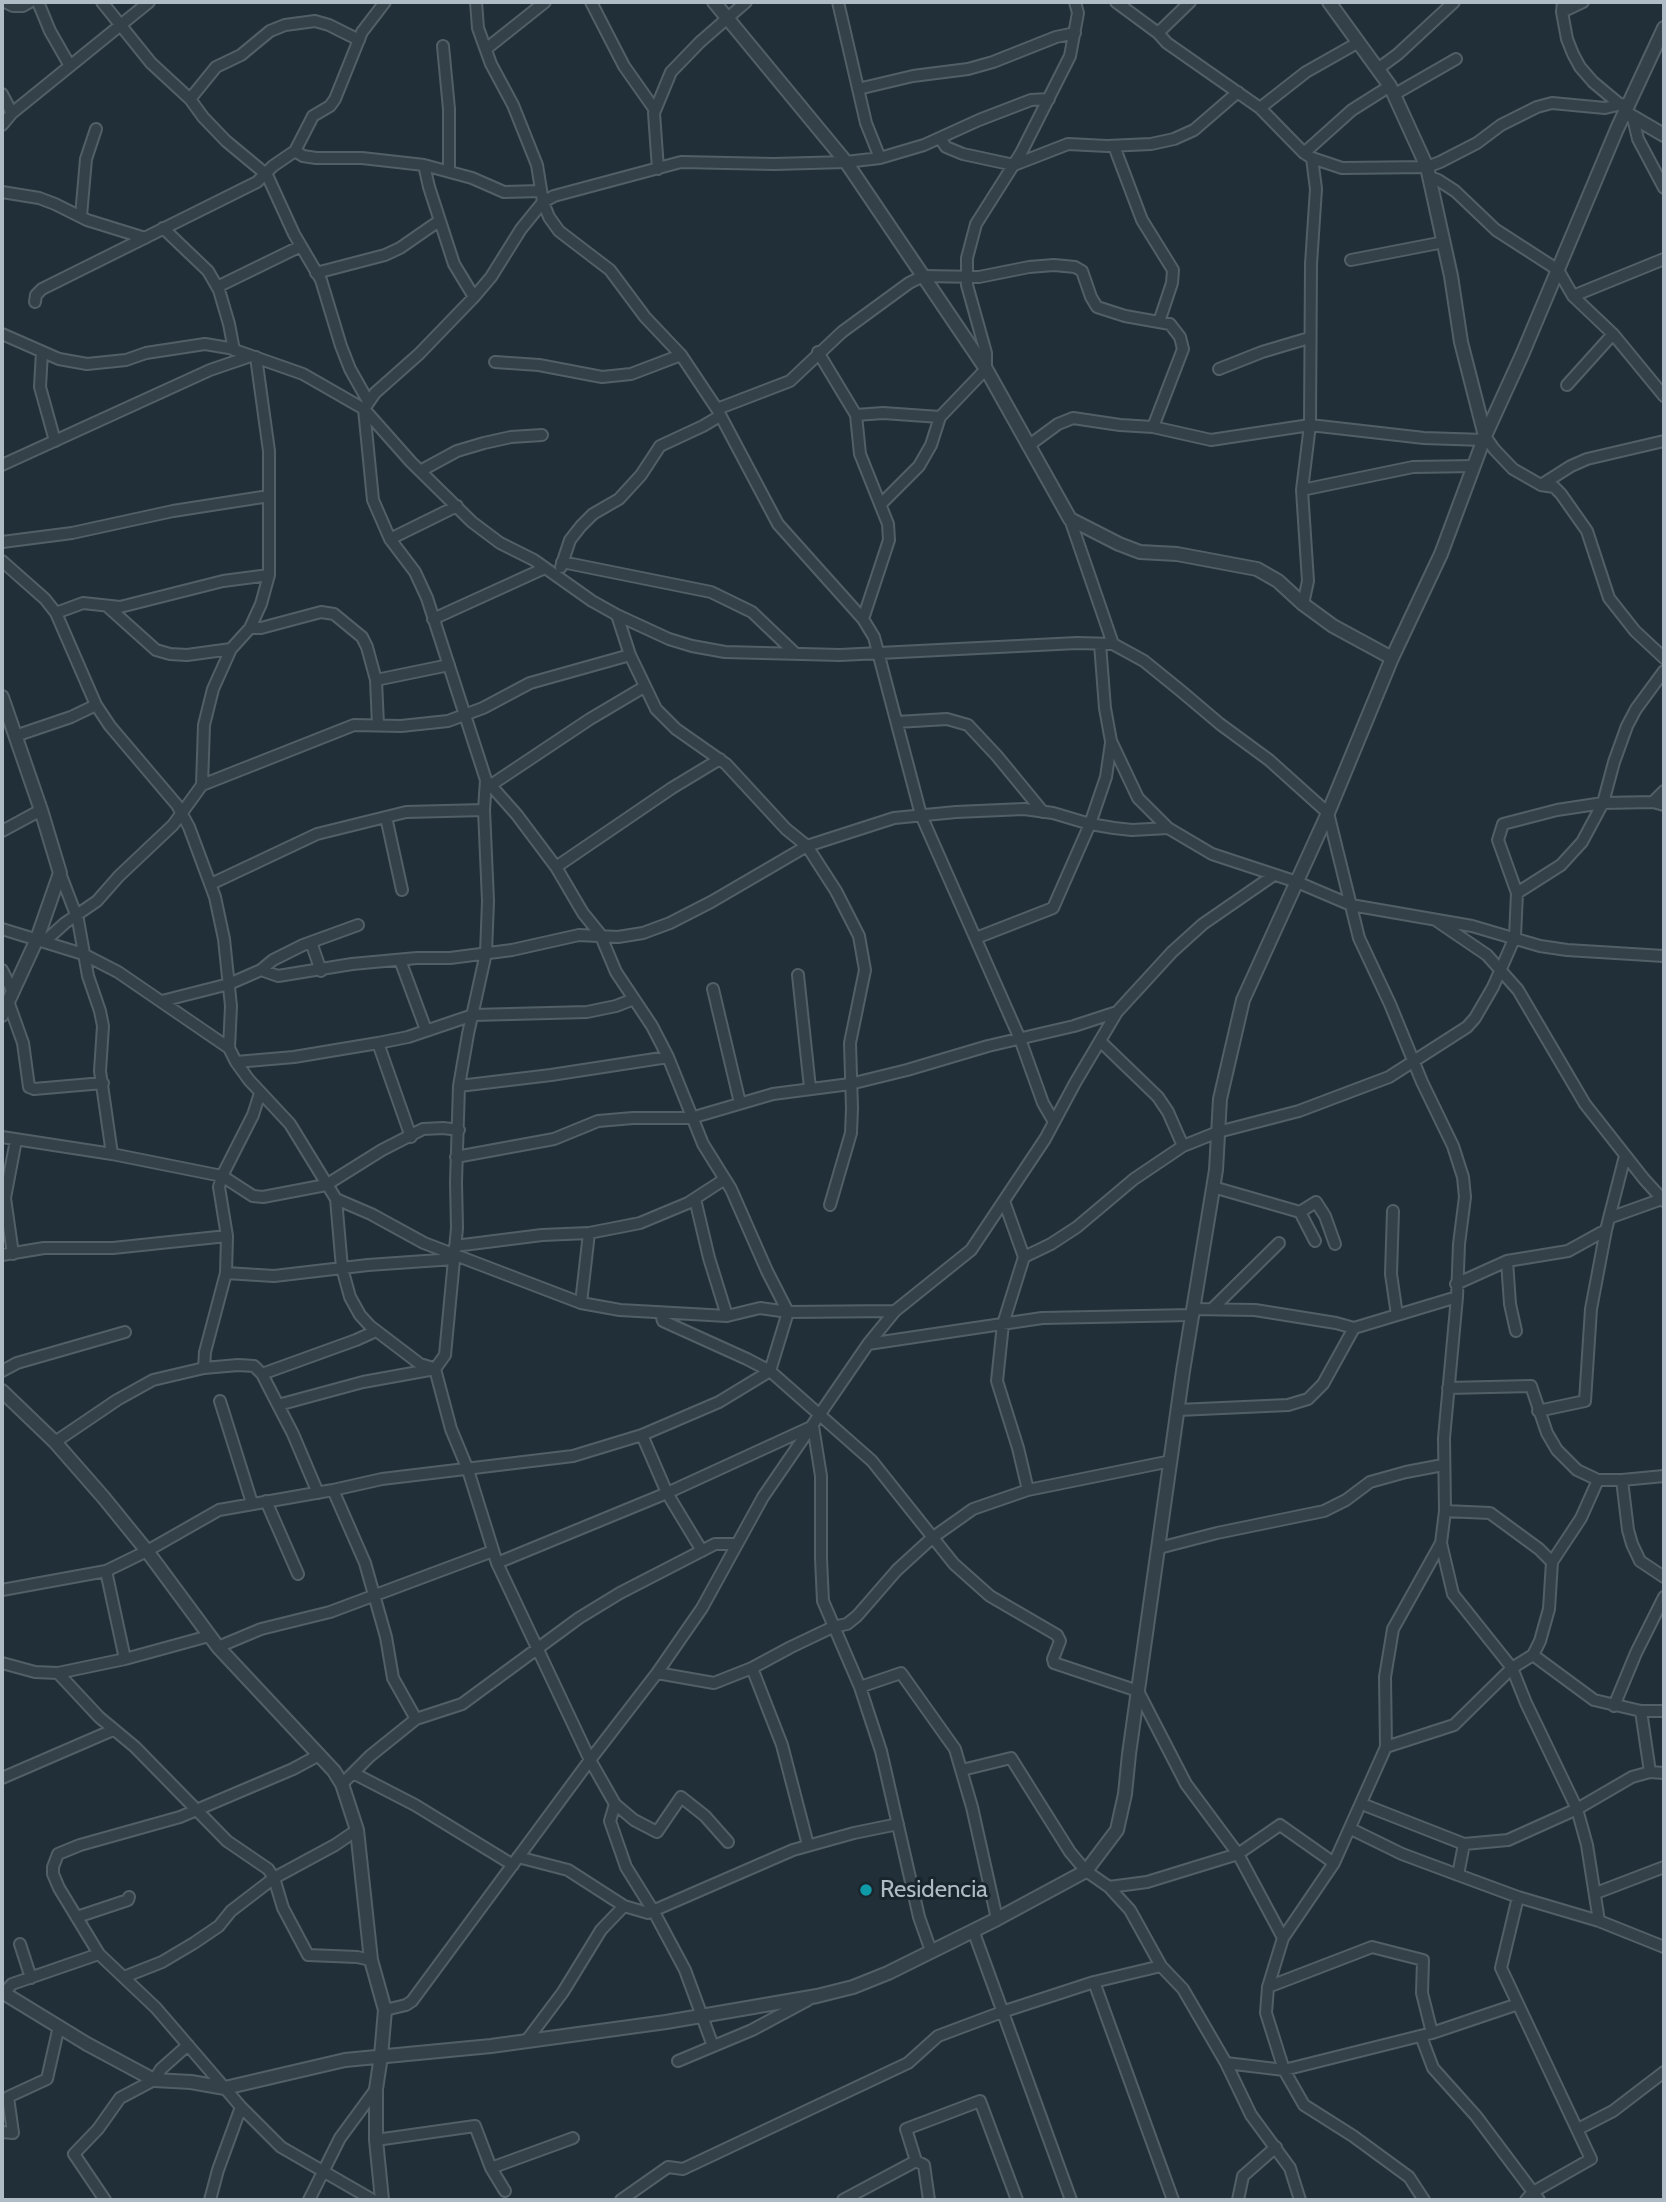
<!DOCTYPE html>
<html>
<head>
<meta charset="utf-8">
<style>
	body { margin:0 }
	#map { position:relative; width:1666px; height:2202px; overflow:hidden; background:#213038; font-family:Cabin,sans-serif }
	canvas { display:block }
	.frame { position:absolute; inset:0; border:4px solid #afbcc5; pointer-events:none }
</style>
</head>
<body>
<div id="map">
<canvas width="1666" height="2202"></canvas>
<div class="frame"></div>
</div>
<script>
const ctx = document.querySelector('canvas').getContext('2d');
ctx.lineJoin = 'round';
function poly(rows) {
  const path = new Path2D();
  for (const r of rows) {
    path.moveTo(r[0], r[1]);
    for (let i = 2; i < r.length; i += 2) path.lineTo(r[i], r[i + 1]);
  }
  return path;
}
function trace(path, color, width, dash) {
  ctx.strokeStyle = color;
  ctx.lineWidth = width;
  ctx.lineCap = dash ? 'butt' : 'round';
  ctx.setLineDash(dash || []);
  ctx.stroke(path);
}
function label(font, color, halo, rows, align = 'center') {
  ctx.font = font + ' Cabin,sans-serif';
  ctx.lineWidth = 6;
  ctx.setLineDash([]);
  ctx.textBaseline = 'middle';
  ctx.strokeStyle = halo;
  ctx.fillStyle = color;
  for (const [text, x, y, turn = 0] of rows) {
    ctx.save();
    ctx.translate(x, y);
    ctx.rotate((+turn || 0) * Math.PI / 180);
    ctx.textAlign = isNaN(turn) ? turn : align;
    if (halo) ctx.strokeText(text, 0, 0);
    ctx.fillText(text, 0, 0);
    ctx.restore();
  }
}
const minor = poly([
	[5,2,13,6,23,6,30,2],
	[38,2,50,31,70,66],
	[102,2,151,63,190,99,203,117,226,141,267,175,294,234,321,280,341,346,350,369,368,401],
	[476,2,478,28,491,64,513,105,537,165,543,202,549,217,559,231,610,270,645,317,681,355,717,409,778,524,863,619,874,637,921,815,1020,1039,1043,1103,1054,1122],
	[591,2,624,66,655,110],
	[838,2,866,123,880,158],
	[1116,2,1158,33,1167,43,1260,108,1304,153,1312,158,1342,168,1427,167,1440,162,1477,143,1501,125,1537,107,1552,103,1605,108,1622,104],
	[1563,2,1562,12,1567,39,1573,54,1580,67,1593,82,1623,107],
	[1562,12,1583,2],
	[1158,33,1190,2],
	[443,46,449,109,449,170],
	[486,49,545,2],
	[1379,68,1398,54,1454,2],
	[858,89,913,76,968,69,993,62,1056,37,1075,33],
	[2,94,12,113],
	[1395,94,1456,59],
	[190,99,216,67,241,55,270,31,285,25,315,21,329,25,359,40],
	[1260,108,1306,72,1359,42],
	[1633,118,1638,139,1664,188],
	[2,125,12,113,149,2],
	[940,138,946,147,963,154,1014,165,1068,144,1107,146,1151,144,1174,139,1194,130,1238,92],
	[1114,146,1142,220,1173,270,1172,283,1159,322],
	[295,151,303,156,316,158,362,158,424,165,472,178,504,192,541,191],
	[1304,153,1352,110,1390,86],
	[424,165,429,187,454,264,474,297],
	[658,169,654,113,671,72,700,42,746,2],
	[1430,177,1438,180,1455,191,1496,230,1558,270,1573,296,1613,334,1664,396],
	[2,192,39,198,55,204,87,220,145,238],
	[81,216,86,159,96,129],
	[163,228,208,271,219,290,229,324,234,350],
	[1351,260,1444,242],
	[316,273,385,255,400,248,439,221],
	[217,287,301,246],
	[1573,296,1664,259],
	[35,302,36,295,42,289,257,182,273,166,295,151,313,116,330,106,335,99,362,32,385,2],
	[2,334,59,359,87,364,126,360,146,353,205,344,229,348,303,374,364,409,411,462,472,522,500,543,534,560,592,601,617,615,669,639,692,646,725,652,840,655,1077,643,1113,644,1144,661,1181,691,1220,724,1269,760,1328,813,1359,938,1390,1004,1422,1082,1453,1146,1463,1177,1465,1197,1459,1244,1457,1297,1444,1438,1445,1511,1441,1543,1393,1629,1385,1677,1386,1747,1334,1863,1283,1938,1268,1987,1266,2013,1284,2070,1304,2105,1353,2136,1409,2177,1424,2200],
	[42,352,40,387,55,441],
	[818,352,856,415,860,454,888,524,889,540,863,619],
	[495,362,539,365,602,377,631,374,681,355],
	[1219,369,1262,352,1309,338],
	[1567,385,1613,334],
	[717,409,790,381,842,332,909,283,923,276,979,277,1029,267,1054,265,1075,267,1082,271,1091,297,1097,307,1125,316,1170,324,1180,337,1183,349,1153,427],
	[856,415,883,413,940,417],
	[1485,436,1494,449,1513,469,1541,485,1554,487,1561,494,1587,531,1609,598,1635,631,1664,658],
	[1028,446,1058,424,1073,418,1120,425,1153,427,1211,440,1310,425,1424,438,1484,440],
	[2,465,210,370,251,356],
	[422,470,457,451,484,443,511,437,542,435],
	[1541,485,1571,466,1587,459,1664,441],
	[1302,490,1413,467,1474,466],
	[881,504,919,466,931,445,940,417,986,369,986,353,967,285,967,258,976,224,1021,153,1070,56,1078,13,1075,2],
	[1070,519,1113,644],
	[390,539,457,506],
	[2,542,72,533,173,511,269,496],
	[2,561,45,599,56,613,96,705,110,726,177,805,189,827,215,897,224,939,231,1006,229,1048],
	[562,562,711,592,752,612,795,653],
	[561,567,570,540,581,526,593,514,619,499,641,475,660,446,703,426,720,416],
	[1303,604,1308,581,1302,490,1310,425,1311,264,1316,189,1312,158],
	[108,607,156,650,170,654,187,655,231,649],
	[56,613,83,603,120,607,223,581,269,575],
	[617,615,630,655,656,709,676,729,726,764,786,829,807,846,836,891,859,936,865,970,850,1043,852,1108,851,1133,830,1205],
	[433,619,545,568],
	[250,628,261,628,321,612,334,614,362,637,367,647,376,680,378,725],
	[1100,644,1105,708,1111,741,1138,798,1168,828,1212,854,1297,882,1351,905,1472,926,1540,946,1567,950,1664,956],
	[376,680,449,665],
	[897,722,947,719,968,725,997,756,1043,812],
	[15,736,71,717,96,705],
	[202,785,204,725,213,689,231,649,250,628,261,604,269,575,269,451,256,357],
	[491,785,590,719,644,687],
	[1653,802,1664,791],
	[386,817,402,890],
	[2,831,41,810],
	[556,867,672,788,720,759],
	[60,873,78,920,88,976,100,1011,103,1026,100,1071,112,1154],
	[211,884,317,834,406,812,484,810],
	[1517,893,1498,840,1503,824,1557,810,1603,803,1653,802,1664,805],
	[1437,921,1487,955,1518,990,1585,1104,1644,1179,1664,1201],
	[2,929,83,954,118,972,229,1048,236,1062,249,1080,290,1124,336,1199,342,1268,350,1297,360,1315,370,1326,420,1364,433,1368],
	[976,938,1053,908,1090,824,1106,777,1111,743],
	[44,942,65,923,97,901,119,876,173,825,202,785,354,725,401,726,448,721,483,708,530,683,630,655],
	[311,942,321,971],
	[400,960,426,1030],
	[2,970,13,992],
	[261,970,273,960,303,945,358,925],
	[798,975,810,1088],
	[713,989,740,1103],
	[8,1001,23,1043,29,1087,34,1089,103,1083],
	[162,1001,229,984,261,970,278,976,352,964,417,958,450,958,512,950,579,935,618,937,643,933,670,923,711,902,807,846,894,818,956,812,1024,809,1053,813,1090,824,1114,828,1132,830,1168,828],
	[1100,1041,1158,1097,1168,1112,1183,1146],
	[378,1043,411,1137],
	[236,1062,294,1057,378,1043,408,1037,473,1015,587,1012,616,1006,634,999],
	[459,1086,551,1075,668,1057],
	[2,1137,112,1154,222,1176,253,1196,263,1197,326,1185,382,1150,423,1129,443,1128,459,1130],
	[456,1157,554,1139,598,1121,633,1118,691,1118,773,1094,850,1084,907,1070,988,1046,1074,1026,1117,1012],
	[1213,1187,1300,1212,1315,1241],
	[336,1199,371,1214,424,1243,581,1303,620,1310,727,1316,760,1308,788,1312,895,1311],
	[695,1199,709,1258,727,1316],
	[1004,1201,1024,1257,1003,1324,997,1381,1018,1448,1028,1490],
	[1393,1211,1391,1274,1397,1315],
	[1300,1212,1316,1202,1325,1216,1335,1244],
	[1609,1218,1662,1199],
	[455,1246,542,1235,589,1233,640,1223,688,1203,725,1179],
	[13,1254,5,1198,16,1140],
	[2,1255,44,1248,113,1248,227,1236],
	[1024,1257,1051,1244,1077,1227,1134,1179,1183,1146,1218,1132,1299,1111,1389,1077,1467,1027,1475,1018,1493,987,1515,937,1517,893,1561,865,1582,842,1603,803,1614,762,1627,726,1636,709,1664,671],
	[1507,1261,1510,1304,1516,1331],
	[226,1273,274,1276,368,1265,454,1259],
	[1456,1284,1507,1261,1568,1251,1606,1230],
	[581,1303,589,1233],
	[1213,1308,1279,1243],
	[1193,1309,1255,1310,1336,1323,1354,1328,1457,1297],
	[661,1314,663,1321,747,1359,770,1371,872,1461,954,1564,990,1596,1057,1635,1060,1641,1053,1659,1054,1663,1138,1691,1186,1784,1238,1854,1283,1938],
	[868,1344,1042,1318,1192,1315],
	[204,1368,205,1352,226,1273,227,1236,219,1187,222,1176,253,1115,260,1093],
	[435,1369,451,1429,468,1470,497,1563,590,1760,615,1804,610,1821,626,1867,654,1912,685,1970,713,2046],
	[2,1371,17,1363,125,1332],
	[262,1374,356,1340,376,1331],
	[1448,1388,1531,1386,1547,1433,1557,1450,1577,1470,1598,1480,1622,1480,1628,1530,1632,1544,1640,1561,1664,1577],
	[220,1401,252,1503],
	[278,1405,363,1382,435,1369,445,1355,457,1228,456,1182,459,1086,468,1034,486,953,488,901,484,810,486,780],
	[1178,1410,1288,1405,1308,1399,1323,1384,1354,1328],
	[1538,1411,1585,1401,1591,1309,1606,1230,1625,1156],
	[642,1435,667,1493,702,1551],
	[55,1442,117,1400,153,1380,204,1368,238,1365,254,1366,262,1374,293,1434,318,1493],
	[1622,1480,1664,1476],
	[333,1490,365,1563,386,1637,393,1678,416,1719],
	[266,1501,298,1574],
	[1441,1543,1453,1594,1512,1668,1526,1703,1577,1809,1587,1845,1599,1921],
	[1159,1548,1217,1533,1324,1511,1346,1500,1370,1482,1406,1472,1443,1465],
	[1552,1562,1581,1518,1598,1480],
	[497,1563,667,1493,813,1426,821,1476,821,1559,823,1601,860,1687,881,1751,919,1917,931,1951],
	[106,1571,125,1659],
	[2,1590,106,1571,147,1551,219,1510,333,1490,382,1479,573,1456,642,1435,719,1402,770,1371,788,1312,767,1271,731,1189,703,1144,668,1057,652,1026,616,972,600,934,583,913,556,867,517,815,486,780,427,598,415,572,390,539,373,500,364,409,375,393,419,354,474,297,491,277,521,229,543,202,554,196,681,162,774,164,846,162,880,158,924,145,979,120,1031,100,1049,99],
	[218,1647,261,1629,330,1612,493,1551],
	[1533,1655,1594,1700,1641,1711,1664,1711],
	[2,1663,35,1672,58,1673,125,1659,209,1636],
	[752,1668,782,1745,808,1845],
	[58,1673,99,1717,135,1747,227,1841,268,1869,274,1878,283,1908,308,1955,357,1957,371,1960],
	[657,1673,714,1683,752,1668,791,1647,833,1627,847,1624,857,1616,897,1570,932,1538,973,1509,1028,1490,1171,1461],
	[860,1687,901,1673,955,1749,972,1807,997,1919],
	[1614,1706,1636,1653,1664,1597],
	[1641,1711,1650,1772],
	[1386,1747,1454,1725,1512,1668,1533,1655,1540,1641,1549,1609,1552,1562,1539,1549,1490,1513,1445,1511],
	[319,1755,293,1769,180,1817,80,1845,58,1854,53,1867,53,1874,59,1888,99,1954,156,2008,241,2107,281,2147,373,2200],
	[962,1770,1011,1758,1070,1852,1086,1871,1109,1887,1130,1910,1161,1966,1183,1989,1226,2063,1251,2115,1290,2168,1300,2200],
	[353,1773,415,1805,513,1865],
	[2,1778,113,1730],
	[342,1784,370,1756,416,1719,462,1704,579,1618,620,1593,715,1544,736,1544],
	[615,1804,634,1820,657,1832,681,1797,705,1816,728,1842],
	[1367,1806,1464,1844,1508,1840,1577,1809,1632,1777,1650,1772,1664,1773],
	[1355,1831,1402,1854,1461,1876,1518,1897,1599,1921,1664,1947],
	[518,1857,568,1870,624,1906,648,1913,793,1850,854,1833,898,1824],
	[1458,1875,1464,1844],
	[1109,1887,1147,1882,1238,1854,1280,1825,1334,1863],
	[1596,1893,1664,1867],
	[1518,1897,1501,1968,1591,2159,1533,2192,1526,2200],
	[77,1917,128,1900,129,1897],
	[973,1930,1071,2200],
	[20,1944,31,1978],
	[124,1977,162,1962,194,1943,219,1926,231,1911,274,1878,335,1845,357,1830],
	[1094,1982,1173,2200],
	[1268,1987,1372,1947,1423,1960,1422,1993,1432,2033],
	[4,1993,12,1984,99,1954],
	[385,2010,406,2005,412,2001,590,1760,657,1673,702,1608,763,1497,868,1344,895,1311,971,1250,1045,1139,1075,1083,1117,1012,1172,952,1203,924,1274,875],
	[1421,2036,1433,2068,1476,2116,1539,2200],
	[527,2040,563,1992,601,1930,624,1906],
	[678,2061,752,2030,808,2000],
	[1226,2063,1284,2070,1432,2033,1518,2004],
	[1578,2129,1613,2111,1664,2072],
	[2,2132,13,2133,8,2097,47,2079,59,2026],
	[376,2140,475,2126,491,2168,505,2191],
	[491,2168,573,2138],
	[105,2200,74,2154,98,2129,120,2098,154,2080,161,2069,188,2045],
	[210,2200,218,2170,241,2107],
	[309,2200,340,2138,376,2089],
	[621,2200,668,2167,683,2169,908,2063,938,2036,1002,2012,1094,1982,1161,1966],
	[843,2200,916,2161],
	[929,2200,924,2165,916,2161,906,2129,980,2101,1017,2200],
	[1238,2200,1243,2176,1276,2147]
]);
const tertiary = poly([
	[714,2,846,162,986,369,1070,519,1119,544,1140,552,1177,554,1257,569,1278,581,1303,604,1333,626,1392,658],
	[1329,2,1390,86,1427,167,1451,276,1461,342,1485,436],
	[1626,113,1664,135],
	[2,697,41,810,60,873,37,939,2,1015],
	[2,1391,55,1442,104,1498,147,1551,218,1647,334,1771,342,1784,357,1830,371,1960,385,2010,381,2056,376,2089,376,2140,382,2200],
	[2,1992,87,2044,154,2080,191,2082,225,2088,345,2060,491,2046,666,2022,817,1996,853,1987,888,1973,997,1919,1086,1871,1117,1830,1125,1794,1129,1754,1183,1371,1216,1170,1220,1099,1243,1000,1328,813,1392,658,1441,554,1485,436,1522,355,1617,129,1664,28]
]);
const markers = [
	[866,1890,7,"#0f9aa8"]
];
const poiNames = [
	["Residencia",880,1890]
];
trace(minor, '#525f66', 14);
trace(tertiary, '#525f66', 16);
trace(minor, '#354149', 10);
trace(tertiary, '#354149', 12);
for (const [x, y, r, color] of markers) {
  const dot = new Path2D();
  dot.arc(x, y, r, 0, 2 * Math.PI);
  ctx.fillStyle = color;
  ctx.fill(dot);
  trace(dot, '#1a262d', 2.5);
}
label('24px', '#afbcc5', '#1a262d', poiNames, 'left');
</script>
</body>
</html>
